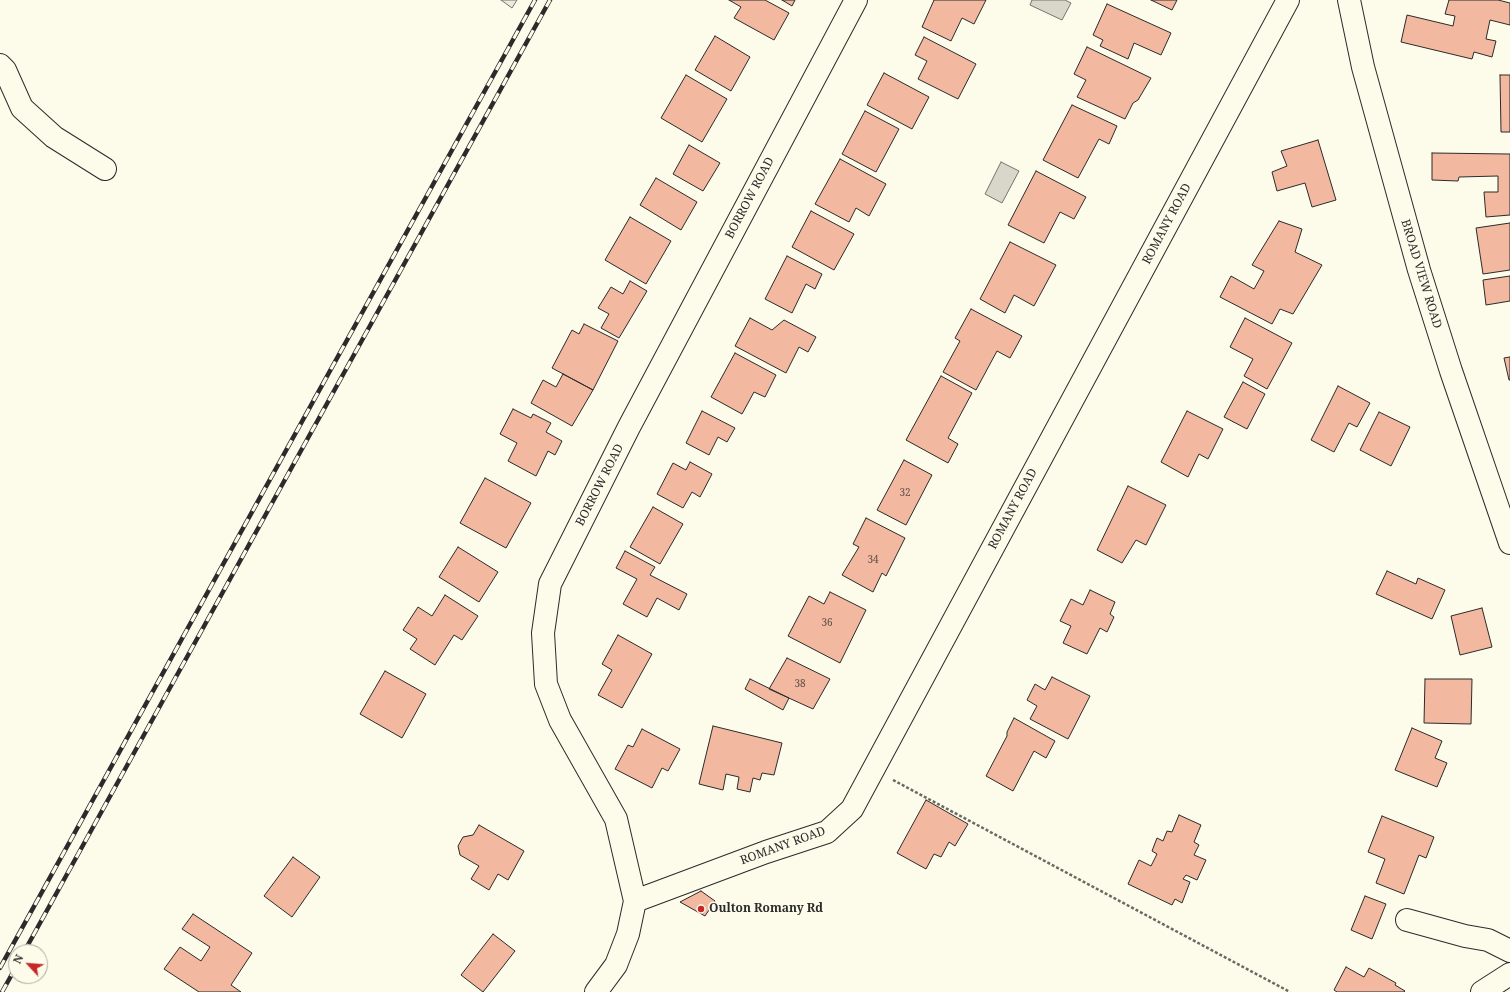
<!DOCTYPE html>
<html>
<head>
<meta charset="utf-8">
<style>
	body { margin:0 }
	#map { position:relative; width:1510px; height:992px; overflow:hidden; background:#fdfbea; font-family:"Noto Serif",serif }
	canvas { display:block }
	.north { position:absolute; left:8px; top:944px; width:40px; height:40px; box-sizing:border-box; background:#fdfbea; border:1px solid #a9a89e; border-radius:50%; rotate:296deg; font-size:11px; font-weight:700; line-height:16px; text-align:center; color:#2b2b2b }
	.north::after { content:''; display:block; margin:auto; width:14px; height:18px; background:#c62828; clip-path:polygon(50% 0,100% 100%,50% 72%,0 100%) }
</style>
</head>
<body>
<div id="map">
<canvas width="1510" height="992"></canvas>
<div class="north">N</div>
</div>
<script>
const ctx = document.querySelector('canvas').getContext('2d');
ctx.lineJoin = 'round';
function fill(path, color) {
  ctx.fillStyle = color;
  ctx.fill(path, 'evenodd');
}
function poly(rows) {
  const path = new Path2D();
  for (const r of rows) {
    path.moveTo(r[0], r[1]);
    for (let i = 2; i < r.length; i += 2) path.lineTo(r[i], r[i + 1]);
  }
  return path;
}
function trace(path, color, width, dash) {
  ctx.strokeStyle = color;
  ctx.lineWidth = width;
  ctx.lineCap = dash ? 'butt' : 'round';
  ctx.setLineDash(dash || []);
  ctx.stroke(path);
}
function label(font, color, halo, rows, align = 'center') {
  ctx.font = font + ' "Noto Serif",serif';
  ctx.lineWidth = 3;
  ctx.setLineDash([]);
  ctx.textBaseline = 'middle';
  ctx.strokeStyle = halo;
  ctx.fillStyle = color;
  for (const [text, x, y, turn = 0] of rows) {
    ctx.save();
    ctx.translate(x, y);
    ctx.rotate((+turn || 0) * Math.PI / 180);
    ctx.textAlign = isNaN(turn) ? turn : align;
    if (halo) ctx.strokeText(text, 0, 0);
    ctx.fillText(text, 0, 0);
    ctx.restore();
  }
}
const green = poly([
	[501,0,517,0,512,8,501,0]
]);
const water = poly([
	[1032,0,1065,0,1071,3,1062,20,1030,5,1032,0],
	[1001,162,1019,171,1002,203,985,194,1001,162]
]);
const building = poly([
	[729,0,765,0,789,13,774,40,734,18,741,7,729,0],
	[782,0,795,0,792,6,782,0],
	[934,0,986,0,974,24,962,18,951,41,922,27,934,0],
	[1151,0,1177,0,1172,10,1151,0],
	[1449,0,1498,0,1510,3,1510,25,1490,20,1486,39,1496,41,1492,57,1474,52,1472,59,1401,42,1407,15,1453,26,1455,16,1445,14,1449,0],
	[1107,4,1171,33,1161,55,1134,43,1128,59,1100,46,1103,40,1093,35,1107,4],
	[715,36,750,57,731,91,695,70,715,36],
	[924,37,976,64,958,99,918,79,927,61,915,55,924,37],
	[1087,47,1151,78,1138,100,1133,103,1125,119,1077,97,1086,80,1074,74,1087,47],
	[884,73,929,97,912,129,867,105,884,73],
	[686,75,727,99,702,142,661,118,686,75],
	[1500,75,1510,75,1510,132,1501,132,1500,75],
	[1072,105,1117,126,1109,144,1099,139,1078,178,1043,160,1072,105],
	[865,111,899,129,876,172,842,154,865,111],
	[1318,140,1336,200,1312,207,1305,183,1277,191,1272,172,1287,166,1281,151,1318,140],
	[689,145,720,163,703,191,673,174,689,145],
	[1432,153,1510,154,1510,215,1486,217,1484,192,1498,192,1498,176,1459,177,1458,181,1432,180,1432,153],
	[840,159,886,184,869,216,856,208,849,222,815,204,840,159],
	[1036,171,1086,197,1074,219,1060,212,1044,243,1008,225,1036,171],
	[656,178,697,202,681,230,640,205,656,178],
	[811,211,854,234,834,270,792,247,811,211],
	[630,217,671,241,646,284,605,260,630,217],
	[1279,221,1302,229,1295,252,1322,265,1293,314,1280,309,1272,324,1220,297,1231,276,1254,289,1264,271,1252,265,1279,221],
	[1510,223,1510,270,1483,274,1476,228,1510,223],
	[1010,242,1056,265,1034,306,1014,295,1005,313,980,299,1010,242],
	[787,256,822,274,815,289,806,284,792,313,765,299,787,256],
	[1510,276,1510,301,1486,305,1483,280,1510,276],
	[630,281,647,291,619,338,601,328,609,314,598,308,611,287,623,294,630,281],
	[971,309,1022,336,1010,358,997,351,976,390,943,372,960,341,955,338,971,309],
	[750,318,772,330,784,320,816,337,808,352,799,347,786,373,735,346,750,318],
	[1245,318,1292,343,1267,389,1244,376,1253,359,1230,347,1245,318],
	[584,324,618,341,593,390,552,368,572,330,579,334,584,324],
	[735,353,776,375,765,397,754,392,742,414,711,397,735,353],
	[1510,357,1510,380,1509,380,1504,358,1510,357],
	[563,374,593,390,572,426,531,403,543,380,556,387,563,374],
	[941,376,972,393,948,438,958,444,948,463,906,440,941,376],
	[1243,382,1265,394,1247,429,1224,417,1243,382],
	[1338,386,1370,403,1357,427,1349,423,1334,452,1311,440,1338,386],
	[513,409,531,418,533,414,551,423,546,432,562,441,555,455,548,451,536,476,508,461,517,443,500,434,513,409],
	[702,411,735,428,727,442,718,437,709,455,686,443,702,411],
	[1187,411,1223,429,1208,459,1199,454,1188,477,1161,462,1187,411],
	[1379,412,1410,427,1391,466,1360,450,1379,412],
	[904,460,932,475,906,525,877,510,904,460],
	[690,462,712,474,700,497,692,492,683,508,657,494,673,463,686,470,690,462],
	[485,478,531,503,506,548,460,523,485,478],
	[1128,486,1166,505,1146,545,1136,540,1122,563,1097,550,1128,486],
	[653,507,683,524,660,564,630,547,653,507],
	[866,518,905,538,886,576,882,573,873,592,842,575,859,547,853,544,866,518],
	[458,547,498,572,479,602,439,577,458,547],
	[625,551,655,567,650,575,687,594,679,610,657,598,647,617,623,604,637,579,616,568,625,551],
	[1387,571,1416,584,1418,578,1445,590,1432,619,1376,594,1387,571],
	[1090,590,1115,602,1110,614,1114,617,1107,632,1100,628,1087,654,1063,643,1071,626,1060,621,1071,599,1083,605,1090,590],
	[830,592,866,610,840,663,788,636,809,596,824,604,830,592],
	[445,595,478,616,462,640,454,635,435,665,410,649,417,639,403,630,418,607,432,616,445,595],
	[1482,608,1492,647,1460,655,1451,616,1482,608],
	[618,635,652,654,622,708,598,695,612,670,602,664,618,635],
	[787,658,830,679,813,709,769,689,787,658],
	[385,671,426,694,402,738,360,714,385,671],
	[1052,677,1090,696,1068,739,1030,719,1037,706,1027,700,1035,684,1045,690,1052,677],
	[750,679,789,698,783,710,745,689,750,679],
	[1425,679,1472,679,1471,724,1424,723,1425,679],
	[1014,718,1055,741,1046,758,1034,751,1013,791,986,776,1007,736,1007,732,1014,718],
	[713,726,782,743,774,775,762,773,760,780,753,778,750,792,737,789,739,777,726,774,723,790,699,784,713,726],
	[1412,728,1442,741,1435,758,1447,763,1437,787,1395,770,1412,728],
	[642,729,680,749,668,771,662,768,652,788,615,769,628,745,633,747,642,729],
	[926,800,968,824,955,846,949,842,941,857,934,854,926,869,897,853,926,800],
	[1179,815,1201,825,1194,842,1199,845,1194,855,1206,860,1197,880,1186,875,1183,879,1190,882,1182,903,1175,899,1172,905,1128,884,1139,860,1151,866,1157,854,1152,851,1157,838,1163,841,1167,831,1172,832,1179,815],
	[1382,816,1434,837,1426,858,1419,855,1404,894,1376,883,1385,859,1368,852,1382,816],
	[479,825,524,851,508,880,498,874,489,890,471,879,479,866,460,855,458,846,463,837,473,835,479,825],
	[293,857,320,877,292,917,264,896,293,857],
	[701,891,715,901,705,916,680,902,701,891],
	[1365,896,1386,904,1372,939,1351,930,1365,896],
	[193,914,252,953,231,985,241,992,199,992,164,969,180,947,201,961,210,947,182,929,193,914],
	[493,934,515,951,483,992,461,975,493,934],
	[1346,967,1364,977,1369,968,1396,983,1395,985,1405,991,1404,992,1337,992,1334,990,1346,967]
]);
const path = poly([
	[893,780,1290,992]
]);
const minor = poly([
	[1349,0,1363,67,1419,270,1451,371,1510,543],
	[0,65,5,70,22,108,54,137,105,169],
	[635,901,766,852,827,832,852,809,1288,0],
	[1407,920,1465,936,1488,940,1510,951],
	[596,992,616,965,628,934,635,901,616,819,560,720,546,684,543,633,550,584,629,427,856,0],
	[1482,992,1510,974]
]);
const rail = poly([
	[24,952,550,0],
	[0,968,535,0],
	[2,992,16,967]
]);
const markers = [
	[701,909,4,"#c62828"]
];
const numberNames = [
	["32",905,493],
	["34",873,560],
	["36",827,623],
	["38",800,684]
];
const streetNames = [
	["BORROW ROAD",750,198,-62],
	["ROMANY ROAD",1167,224,-62],
	["BROAD VIEW ROAD",1421,274,73],
	["BORROW ROAD",600,485,-63],
	["ROMANY ROAD",1013,509,-62],
	["ROMANY ROAD",783,846,-20]
];
const poiNames = [
	["Oulton Romany Rd",709,909]
];
fill(green, '#ecebdb');
trace(green, '#74746e', 1);
fill(water, '#d8d7c9');
trace(water, '#74746e', 1);
fill(building, '#f2b8a0');
trace(building, '#2b2b2b', 1);
trace(minor, '#2b2b2b', 24);
trace(path, '#6a6964', 2.5, [3, 2]);
trace(minor, '#fdfbea', 22);
trace(rail, '#2b2b2b', 4.5);
trace(rail, '#fdfbea', 3, [9]);
for (const [x, y, r, color] of markers) {
  const dot = new Path2D();
  dot.arc(x, y, r, 0, 2 * Math.PI);
  ctx.fillStyle = color;
  ctx.fill(dot);
  trace(dot, '#fdfbea', 1.5);
}
label('10px', '#5d4e48', null, numberNames);
label('12px', '#2b2b2b', '#fdfbea', streetNames);
label('bold 12px', '#2b2b2b', '#fdfbea', poiNames, 'left');
</script>
</body>
</html>
